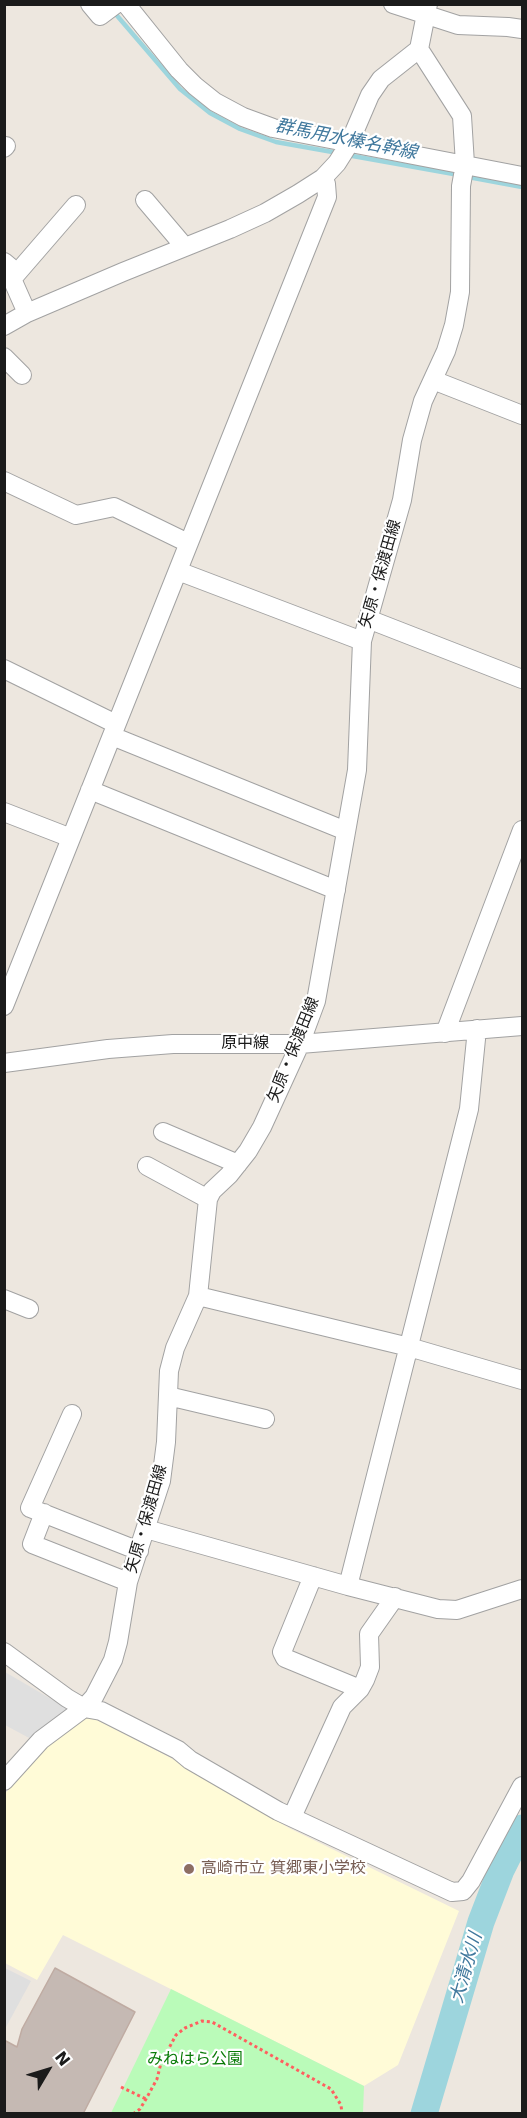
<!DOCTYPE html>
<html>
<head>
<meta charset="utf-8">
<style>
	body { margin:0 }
	#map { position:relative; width:527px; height:2118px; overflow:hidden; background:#ede7df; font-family:"DejaVu Sans",sans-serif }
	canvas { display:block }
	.frame { position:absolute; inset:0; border:6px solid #1b1b1b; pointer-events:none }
	.north { position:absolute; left:18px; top:2040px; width:60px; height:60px; -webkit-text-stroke:4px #fff; paint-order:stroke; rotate:52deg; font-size:16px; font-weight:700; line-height:24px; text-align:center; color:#1b1b1b }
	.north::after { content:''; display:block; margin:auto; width:21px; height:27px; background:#1b1b1b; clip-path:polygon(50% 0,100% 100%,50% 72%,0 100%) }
</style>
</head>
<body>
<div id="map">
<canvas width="527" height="2118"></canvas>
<div class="frame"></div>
<div class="north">N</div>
</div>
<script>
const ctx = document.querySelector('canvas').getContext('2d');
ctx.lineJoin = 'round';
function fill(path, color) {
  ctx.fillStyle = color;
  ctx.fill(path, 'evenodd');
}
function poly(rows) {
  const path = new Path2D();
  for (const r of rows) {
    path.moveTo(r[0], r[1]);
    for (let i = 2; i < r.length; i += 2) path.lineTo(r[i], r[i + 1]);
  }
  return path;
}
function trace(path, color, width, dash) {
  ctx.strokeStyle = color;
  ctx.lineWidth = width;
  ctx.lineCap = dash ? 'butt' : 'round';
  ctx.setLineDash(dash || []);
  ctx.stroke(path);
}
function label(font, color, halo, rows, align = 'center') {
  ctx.font = font + ' "DejaVu Sans","Noto Sans JP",sans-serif';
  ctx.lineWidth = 4.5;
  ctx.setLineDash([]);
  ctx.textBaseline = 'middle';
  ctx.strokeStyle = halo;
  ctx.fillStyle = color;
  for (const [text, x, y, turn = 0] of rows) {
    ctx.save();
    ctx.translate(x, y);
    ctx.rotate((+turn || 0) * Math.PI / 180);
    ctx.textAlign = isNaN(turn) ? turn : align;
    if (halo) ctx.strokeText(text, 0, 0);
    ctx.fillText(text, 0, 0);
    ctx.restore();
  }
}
const education = poly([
	[85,1714,169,1757,289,1828,459,1911,398,2065,364,2086,63,1935,37,1980,5,1963,4,1795,34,1758]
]);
const park = poly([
	[171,1989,364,2086,363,2113,111,2113]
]);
const parking = poly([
	[5,1672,70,1710,31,1739,5,1725],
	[5,1968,31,1981,5,2029]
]);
const stream = poly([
	[113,11,180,89,210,113,240,129,276,142,338,153],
	[347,155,459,175],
	[468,177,522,187]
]);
const river = poly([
	[424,2114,481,1922,501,1870,522,1828]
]);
const building = poly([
	[55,1968,135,2012,83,2114,4,2114,4,2040,17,2047,22,2029,55,1968]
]);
const path = poly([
	[121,2087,146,2099],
	[133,2114,140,2109,146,2099,157,2079,161,2063,176,2035,185,2028,202,2021,212,2022,331,2089,341,2105,342,2114]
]);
const street = poly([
	[90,4,100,16,116,4],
	[126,4,179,70,195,86,215,102,243,117,273,128,522,176],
	[393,4,458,25,508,27,522,29],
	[4,148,6,146],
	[145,200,184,246],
	[4,262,10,267,12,279,27,313],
	[12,279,76,205],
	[4,326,27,313,123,272,230,229,265,213,298,194,323,178,337,163,349,144,370,95,381,79,419,49],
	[4,357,22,375],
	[433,380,522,415],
	[4,481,76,515,114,507,188,543],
	[178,571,362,641],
	[368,619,522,679],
	[4,669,116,724],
	[112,736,346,831],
	[90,790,336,890],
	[4,812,71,838],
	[4,1006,327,197,326,184,323,178],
	[445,1033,522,830],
	[4,1063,108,1049,173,1044,300,1044,522,1026],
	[163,1132,238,1164],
	[147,1166,208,1199],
	[198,1296,409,1347,522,1380],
	[4,1299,29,1309],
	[168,1396,265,1419],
	[72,1414,30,1508,139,1551],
	[44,1513,32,1544,128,1582],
	[146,1529,348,1586,438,1609,457,1610,522,1589],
	[313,1576,282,1652,285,1658,360,1689],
	[348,1586,469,1109,477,1029],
	[4,1652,67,1698,84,1708,101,1711,178,1750,190,1760,278,1811,452,1892,463,1891,471,1881,522,1786],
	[4,1781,41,1740,84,1708,94,1697,113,1660,118,1642,128,1582,161,1481,166,1442,169,1371,175,1348,198,1296,208,1199,212,1191,229,1175,248,1151,262,1127,300,1044,316,1001,357,770,362,641,402,500,412,440,423,401,446,351,454,325,460,292,461,186,465,164,462,116,419,49,428,4],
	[292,1817,342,1707,360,1689,365,1680,370,1667,369,1634,395,1597]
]);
const markers = [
	[189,1869,6,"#8d6e63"]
];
const streetNames = [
	["矢原・保渡田線",381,574,-74],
	["原中線",245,1044],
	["矢原・保渡田線",294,1050,-68],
	["矢原・保渡田線",147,1519,-74]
];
const educationNames = [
	["高崎市立 箕郷東小学校",201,1869]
];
const parkNames = [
	["みねはら公園",195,2060]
];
const waterNames = [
	["群馬用水榛名幹線",346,140,11],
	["大清水川",467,1968,-74]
];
fill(education, '#fffbd7');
fill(park, '#bafbb9');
fill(parking, '#dfdfdf');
trace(stream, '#9dd5dd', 4.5);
trace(river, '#9dd5dd', 27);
fill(building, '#c5b9b3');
trace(building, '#bfaba2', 1.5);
trace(street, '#a2a2a2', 20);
trace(path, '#ff5f5f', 3, [3, 3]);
trace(street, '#fff', 18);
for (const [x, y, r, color] of markers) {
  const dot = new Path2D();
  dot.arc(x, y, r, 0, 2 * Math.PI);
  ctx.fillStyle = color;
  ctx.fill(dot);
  trace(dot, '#fff', 2);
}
label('16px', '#1b1b1b', '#fff', streetNames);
label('16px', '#785e54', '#fff', educationNames, 'left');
label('16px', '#097b07', '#fff', parkNames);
label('italic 18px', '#40789d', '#fff', waterNames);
</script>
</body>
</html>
